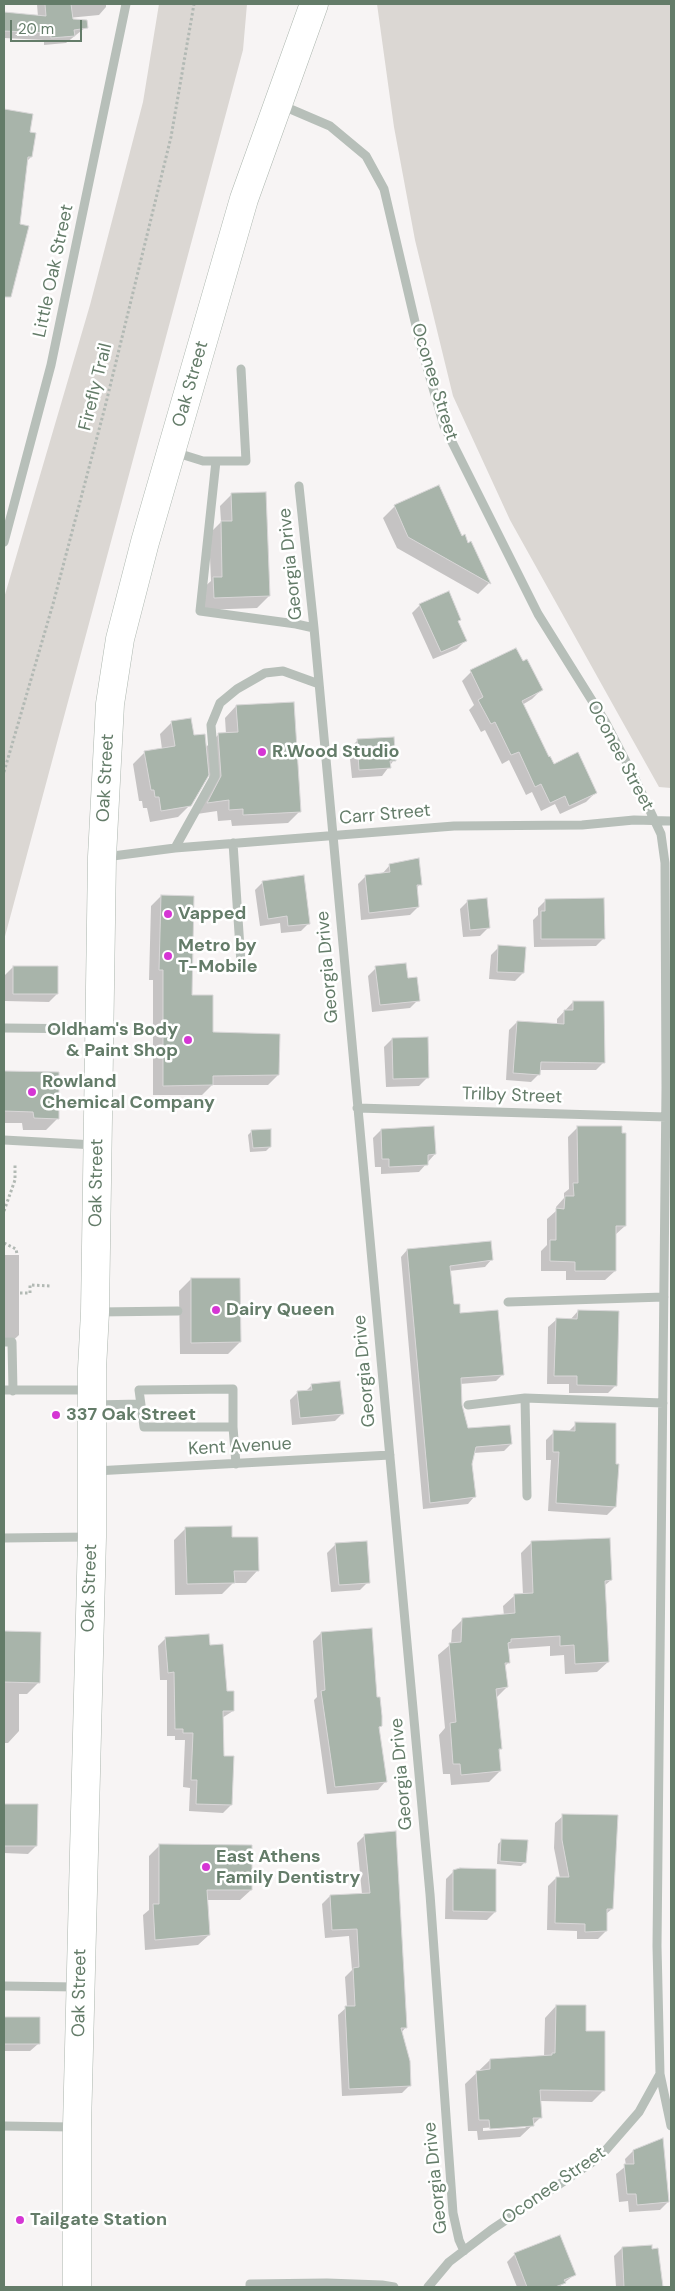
<!DOCTYPE html>
<html>
<head>
<meta charset="utf-8">
<style>
	body { margin:0 }
	#map { position:relative; width:675px; height:2291px; overflow:hidden; background:#f7f4f4; font-family:"DM Sans",sans-serif }
	canvas { display:block }
	.frame { position:absolute; inset:0; border:5px solid #647c69; pointer-events:none }
	.scale { position:absolute; left:10px; top:20px; width:72px; height:22px; box-sizing:border-box; border:2px solid #647c69; border-top:0; padding-left:6px; font-size:15px; line-height:18px; white-space:nowrap; color:#647c69; -webkit-text-stroke:4px #fff; paint-order:stroke }
</style>
</head>
<body>
<div id="map">
<canvas width="675" height="2291"></canvas>
<div class="frame"></div>
<div class="scale">20 m</div>
</div>
<script>
const ctx = document.querySelector('canvas').getContext('2d');
ctx.lineJoin = 'round';
function fill(path, color) {
  ctx.fillStyle = color;
  ctx.fill(path, 'evenodd');
}
function poly(rows) {
  const path = new Path2D();
  for (const r of rows) {
    path.moveTo(r[0], r[1]);
    for (let i = 2; i < r.length; i += 2) path.lineTo(r[i], r[i + 1]);
  }
  return path;
}
function trace(path, color, width, dash) {
  ctx.strokeStyle = color;
  ctx.lineWidth = width;
  ctx.lineCap = dash ? 'butt' : 'round';
  ctx.setLineDash(dash || []);
  ctx.stroke(path);
}
function label(font, color, halo, rows, align = 'center') {
  ctx.font = font + ' "DM Sans",sans-serif';
  ctx.lineWidth = 5;
  ctx.setLineDash([]);
  ctx.textBaseline = 'middle';
  ctx.strokeStyle = halo;
  ctx.fillStyle = color;
  for (const [text, x, y, turn = 0] of rows) {
    ctx.save();
    ctx.translate(x, y);
    ctx.rotate((+turn || 0) * Math.PI / 180);
    ctx.textAlign = isNaN(turn) ? turn : align;
    if (halo) ctx.strokeText(text, 0, 0);
    ctx.fillText(text, 0, 0);
    ctx.restore();
  }
}
const green = poly([
	[159,4,247,4,243,50,4,940,4,598,90,305,143,102],
	[377,4,671,4,671,788,659,787,617,712,510,520,453,396,415,240,394,127]
]);
const shadow = poly([
	[37,4,106,4,106,7,99,15,68,18,86,27,66,43,44,45,44,40,4,38,4,13,38,17],
	[4,111,32,115,29,133,31,157,26,162,11,289,4,297],
	[232,494,269,596,257,608,202,610,201,590,211,581,209,534,221,522,220,506],
	[395,506,461,537,468,544,471,543,489,583,478,594,397,548,383,518],
	[420,605,460,620,457,622,465,641,457,649,433,659,412,613],
	[471,672,541,690,532,699,522,705,553,765,595,793,586,802,560,814,555,804,541,811,532,792,526,795,509,760,502,764,485,730,481,732,469,710,474,705,462,681],
	[236,706,300,811,288,823,232,826,231,820,218,821,217,811,197,814,210,789,209,772,190,805,178,817,150,822,147,808,143,808,142,801,139,801,133,764,145,752,162,749,160,734,171,723,193,736,205,748,218,735,226,734,225,718],
	[357,741,394,760,382,776,352,778,349,749],
	[418,860,420,884,416,889,418,907,410,915,361,920,358,884,366,876,382,874,390,865],
	[263,882,309,923,301,931,281,933,280,923,260,926,255,890],
	[161,896,191,997,212,1033,278,1075,268,1085,212,1085,202,1095,153,1095,153,980,149,980,151,906],
	[546,900,604,938,596,946,534,947,533,920,538,915,538,908],
	[468,901,488,928,480,936,463,937,460,909],
	[499,947,523,973,515,981,489,979,491,955],
	[13,967,57,994,49,1002,5,1001,5,975],
	[376,968,407,979,418,1000,410,1008,372,1012,368,976],
	[573,1002,604,1062,596,1070,539,1070,539,1074,531,1082,506,1080,509,1030,517,1022,557,1024,557,1019],
	[392,1039,427,1078,419,1086,386,1087,384,1047],
	[4,1072,58,1073,58,1118,46,1130,23,1130,22,1123,4,1123],
	[578,1127,625,1226,615,1235,615,1271,605,1280,566,1280,566,1271,541,1271,541,1251,547,1245,547,1219,556,1211,556,1207,564,1198,564,1193,569,1189,568,1137],
	[381,1130,435,1154,419,1172,381,1174,381,1167,375,1167,373,1138],
	[252,1131,270,1147,266,1151,250,1152,248,1135],
	[407,1250,491,1260,485,1267,449,1271,453,1306,503,1374,496,1381,460,1384,461,1405,468,1430,511,1444,504,1451,473,1453,470,1464,474,1497,468,1504,423,1509,401,1257],
	[4,1255,19,1255,19,1335,7,1346,4,1346],
	[191,1279,240,1342,228,1354,180,1354,179,1291],
	[578,1311,616,1385,608,1393,569,1393,569,1384,547,1384,548,1327,556,1320,570,1320],
	[312,1385,343,1413,335,1421,292,1425,290,1400,298,1392,305,1392],
	[576,1424,615,1507,607,1515,548,1511,551,1460,546,1460,546,1440,554,1432,568,1432],
	[186,1528,231,1538,257,1571,246,1583,233,1583,222,1594,175,1595,174,1540],
	[532,1542,611,1580,604,1586,608,1662,597,1672,565,1674,564,1655,550,1656,550,1646,507,1649,508,1663,504,1667,507,1687,496,1698,501,1748,498,1752,500,1771,489,1782,451,1785,450,1774,443,1774,439,1735,445,1728,438,1655,451,1644,452,1630,463,1619,504,1616,503,1606,514,1596,523,1595,521,1553],
	[366,1543,368,1582,360,1590,331,1592,327,1553,335,1545],
	[4,1632,39,1633,39,1682,27,1694,19,1694,19,1731,8,1743,4,1743],
	[321,1633,376,1698,385,1782,378,1790,327,1794,314,1700,317,1697,313,1641],
	[166,1638,209,1646,233,1711,222,1718,223,1757,231,1805,223,1813,189,1811,190,1788,183,1787,185,1740,175,1740,175,1736,167,1736,167,1680,160,1680,158,1646],
	[4,1805,36,1805,36,1846,28,1854,4,1853],
	[563,1816,616,1816,612,1909,606,1914,606,1931,598,1939,577,1939,577,1931,547,1930,548,1886,556,1878,560,1878,554,1848,555,1823],
	[365,1835,406,2027,401,2033,410,2085,402,2093,342,2096,338,2015,347,2007,345,1977,352,1970,349,1936,325,1938,322,1904,330,1896,362,1894,357,1843],
	[502,1840,525,1862,521,1866,497,1864,498,1844],
	[160,1845,251,1890,240,1900,206,1900,209,1935,198,1945,145,1950,143,1915,149,1910,149,1856],
	[454,1871,495,1912,487,1920,445,1919,446,1879],
	[556,2006,585,2032,604,2090,592,2102,540,2101,541,2117,520,2137,478,2140,477,2131,468,2131,465,2084,490,2060,544,2057,545,2018],
	[528,2125,525,2128,483,2131,483,2128],
	[4,2018,38,2019,38,2044,30,2051,4,2051],
	[633,2151,668,2202,660,2210,629,2212,628,2201,619,2202,616,2174,626,2166,625,2159],
	[622,2248,657,2250,661,2287,616,2287,614,2256],
	[515,2254,574,2275,559,2287,517,2287,507,2262]
]);
const building = poly([
	[45,4,71,4,73,19,87,20,88,28,74,30,75,36,51,38,51,33,4,31,4,12,46,16,45,4],
	[4,109,33,114,30,132,36,133,32,157,28,157,20,224,29,226,11,297,4,297,4,109],
	[439,485,462,536,465,534,468,543,471,541,491,584,408,537,394,505,439,485],
	[266,492,270,596,214,598,213,577,222,577,221,521,232,521,231,493,266,492],
	[449,591,461,620,458,621,467,641,441,652,419,604,449,591],
	[516,648,523,661,527,659,543,690,522,701,549,757,550,756,554,764,578,752,597,793,569,806,565,796,550,803,541,784,535,787,519,752,511,755,495,722,491,724,478,700,483,697,470,670,516,648],
	[294,702,301,812,243,815,243,809,229,810,229,800,207,803,221,776,218,733,238,732,236,705,294,702],
	[191,718,194,735,205,734,209,775,191,806,161,811,159,797,155,797,154,790,151,790,144,751,175,746,171,721,191,718],
	[394,737,396,761,390,761,391,768,359,770,357,739,394,737],
	[419,858,422,885,417,885,419,907,369,913,365,875,390,872,389,864,419,858],
	[304,875,310,924,288,926,287,916,268,919,262,881,304,875],
	[161,895,194,896,192,995,213,995,213,1032,280,1034,279,1075,213,1076,213,1085,163,1086,163,970,159,970,161,895],
	[487,898,490,928,470,930,467,900,487,898],
	[604,898,605,939,541,939,541,911,545,911,545,899,604,898],
	[498,945,526,947,524,973,497,972,498,945],
	[406,963,408,978,417,977,420,1001,380,1005,375,966,406,963],
	[13,966,58,966,58,994,13,994,13,966],
	[573,1001,604,1001,605,1063,541,1062,540,1075,513,1073,517,1021,564,1024,564,1010,573,1010,573,1001],
	[428,1037,429,1078,393,1079,392,1038,428,1037],
	[4,1071,59,1072,59,1119,34,1118,33,1112,4,1111,4,1071],
	[434,1126,436,1154,428,1155,428,1165,389,1167,389,1159,382,1159,381,1129,434,1126],
	[577,1126,622,1126,622,1133,626,1133,626,1226,616,1226,616,1271,575,1271,575,1262,550,1261,550,1240,556,1240,556,1208,564,1209,565,1196,574,1196,573,1183,578,1183,577,1126],
	[271,1129,271,1147,253,1148,251,1130,271,1129],
	[491,1241,493,1260,450,1266,454,1304,460,1304,460,1313,498,1310,504,1375,461,1378,462,1405,468,1428,510,1425,512,1444,476,1447,472,1464,476,1497,430,1503,407,1249,491,1241],
	[191,1278,240,1278,241,1342,191,1343,191,1278],
	[578,1310,619,1311,617,1386,577,1385,577,1376,554,1376,556,1318,577,1319,578,1310],
	[340,1381,344,1414,300,1418,297,1391,312,1390,311,1384,340,1381],
	[575,1422,616,1423,616,1464,619,1464,616,1507,556,1503,559,1452,553,1452,553,1430,575,1431,575,1422],
	[232,1526,232,1537,258,1537,259,1571,234,1571,235,1583,187,1584,185,1527,232,1526],
	[610,1538,612,1580,605,1581,609,1662,575,1664,574,1645,560,1646,560,1636,511,1639,511,1642,508,1643,510,1663,505,1663,508,1687,496,1689,502,1749,499,1749,501,1771,461,1775,460,1764,453,1764,450,1723,456,1722,449,1643,461,1642,462,1618,515,1613,514,1594,533,1593,531,1541,610,1538],
	[367,1541,370,1583,339,1585,335,1543,367,1541],
	[372,1628,377,1697,380,1697,382,1716,382,1726,379,1727,387,1782,335,1787,321,1691,325,1690,321,1632,372,1628],
	[4,1631,41,1632,40,1683,4,1682,4,1631],
	[209,1634,210,1645,223,1644,227,1691,234,1691,234,1711,223,1711,224,1756,234,1756,232,1805,196,1804,197,1780,191,1780,193,1733,183,1733,183,1729,175,1729,174,1672,168,1673,165,1637,209,1634],
	[4,1804,38,1804,37,1846,4,1846,4,1804],
	[562,1814,618,1815,613,1909,607,1909,607,1931,585,1932,585,1924,555,1923,556,1877,569,1877,562,1840,562,1814],
	[396,1831,407,2028,401,2028,410,2061,411,2086,349,2089,345,2006,355,2006,353,1968,359,1967,357,1929,332,1930,330,1895,370,1893,364,1834,396,1831],
	[501,1839,528,1840,526,1863,500,1861,501,1839],
	[159,1844,252,1845,252,1890,207,1890,210,1935,155,1940,153,1904,159,1904,159,1844],
	[460,1868,496,1869,496,1912,453,1911,453,1870,460,1868],
	[556,2005,586,2005,586,2031,605,2031,605,2091,540,2090,542,2118,533,2118,534,2126,490,2129,489,2120,479,2120,476,2071,490,2069,490,2059,552,2055,552,2053,555,2053,556,2005],
	[4,2017,40,2017,40,2044,4,2044,4,2017],
	[663,2138,669,2202,637,2205,636,2194,627,2194,624,2164,634,2164,633,2150,663,2138],
	[560,2235,576,2275,564,2280,566,2283,555,2287,527,2287,514,2253,560,2235],
	[652,2245,652,2249,658,2248,663,2287,624,2287,622,2247,652,2245]
]);
const path = poly([
	[4,772,53,604,105,407,171,137,194,4],
	[4,1211,15,1180,15,1165],
	[4,1243,16,1249,17,1254],
	[20,1293,30,1293,30,1285,50,1286]
]);
const minor = poly([
	[281,105,330,126,366,156,384,189,420,343,444,426,538,614,606,723,635,779,661,834,665,863,666,1088,657,1946,660,2074,639,2112,605,2151,591,2163,491,2230,449,2262,428,2287],
	[174,452,203,461,246,461,241,369],
	[216,461,200,611,296,624,314,628],
	[299,486,314,628,430,1894,453,2213,459,2240,464,2251],
	[4,542,51,365,126,4],
	[233,843,241,963],
	[175,848,215,776,211,725,220,703,237,689,265,673,283,671,319,684],
	[105,857,175,848,454,826,582,825,634,820,671,821],
	[4,1028,98,1029],
	[357,1108,666,1117],
	[4,1140,95,1145],
	[508,1302,664,1297],
	[98,1312,178,1311],
	[4,1342,12,1342,13,1391],
	[233,1389,233,1427,144,1427,139,1390,233,1389],
	[4,1390,88,1390],
	[525,1398,527,1496],
	[95,1405,140,1404],
	[468,1405,525,1398,663,1403],
	[233,1427,236,1464],
	[95,1471,390,1455],
	[4,1538,89,1537],
	[4,1986,78,1987],
	[660,2074,671,2126],
	[4,2126,73,2127],
	[250,2287,250,2284,327,2283,382,2285,394,2287]
]);
const major = poly([
	[77,2287,77,2127,92,1537,92,1369,95,1312,102,857,110,704,120,639,145,542,244,199,314,4]
]);
const markers = [
	[262,752,5,"#d536d4"],
	[168,914,5,"#d536d4"],
	[168,956,5,"#d536d4"],
	[188,1040,5,"#d536d4"],
	[32,1092,5,"#d536d4"],
	[216,1310,5,"#d536d4"],
	[56,1415,5,"#d536d4"],
	[206,1867,5,"#d536d4"],
	[20,2220,5,"#d536d4"]
];
const streetNames = [
	["Little Oak Street",54,271,-78],
	["Oconee Street",434,382,73],
	["Oak Street",191,384,-74],
	["Firefly Trail",96,387,-76],
	["Georgia Drive",291,564,-96],
	["Oconee Street",620,756,62],
	["Oak Street",106,778,-87],
	["Carr Street",385,815,-5],
	["Georgia Drive",328,967,-95],
	["Trilby Street",512,1096,2],
	["Oak Street",97,1183,-89],
	["Georgia Drive",365,1371,-95],
	["Kent Avenue",240,1447,-3],
	["Oak Street",90,1588,-88],
	["Georgia Drive",402,1774,-95],
	["Oak Street",80,1993,-89],
	["Georgia Drive",436,2178,-96],
	["Oconee Street",554,2186,-35]
];
const poiNames = [
	["R.Wood Studio",272,752],
	["Vapped",178,914],
	["Metro by",178,946],
	["T-Mobile",178,967],
	["Oldham's Body",178,1030,"right"],
	["& Paint Shop",178,1051,"right"],
	["Rowland",42,1082],
	["Chemical Company",42,1103],
	["Dairy Queen",226,1310],
	["337 Oak Street",66,1415],
	["East Athens",216,1857],
	["Family Dentistry",216,1878],
	["Tailgate Station",30,2220]
];
fill(green, '#dbd7d3');
fill(shadow, '#0003');
fill(building, '#a8b4aa');
trace(building, '#d8d6d7', 1);
trace(major, '#abb5ad', 29);
trace(path, '#b2b9b4', 3, [2.5, 2.5]);
trace(minor, '#b7bfb9', 9);
trace(major, '#fff', 28);
for (const [x, y, r, color] of markers) {
  const dot = new Path2D();
  dot.arc(x, y, r, 0, 2 * Math.PI);
  ctx.fillStyle = color;
  ctx.fill(dot);
  trace(dot, '#fff', 2);
}
label('18px', '#647c69', '#fff', streetNames);
label('bold 18px', '#647c69', '#fff', poiNames, 'left');
</script>
</body>
</html>
